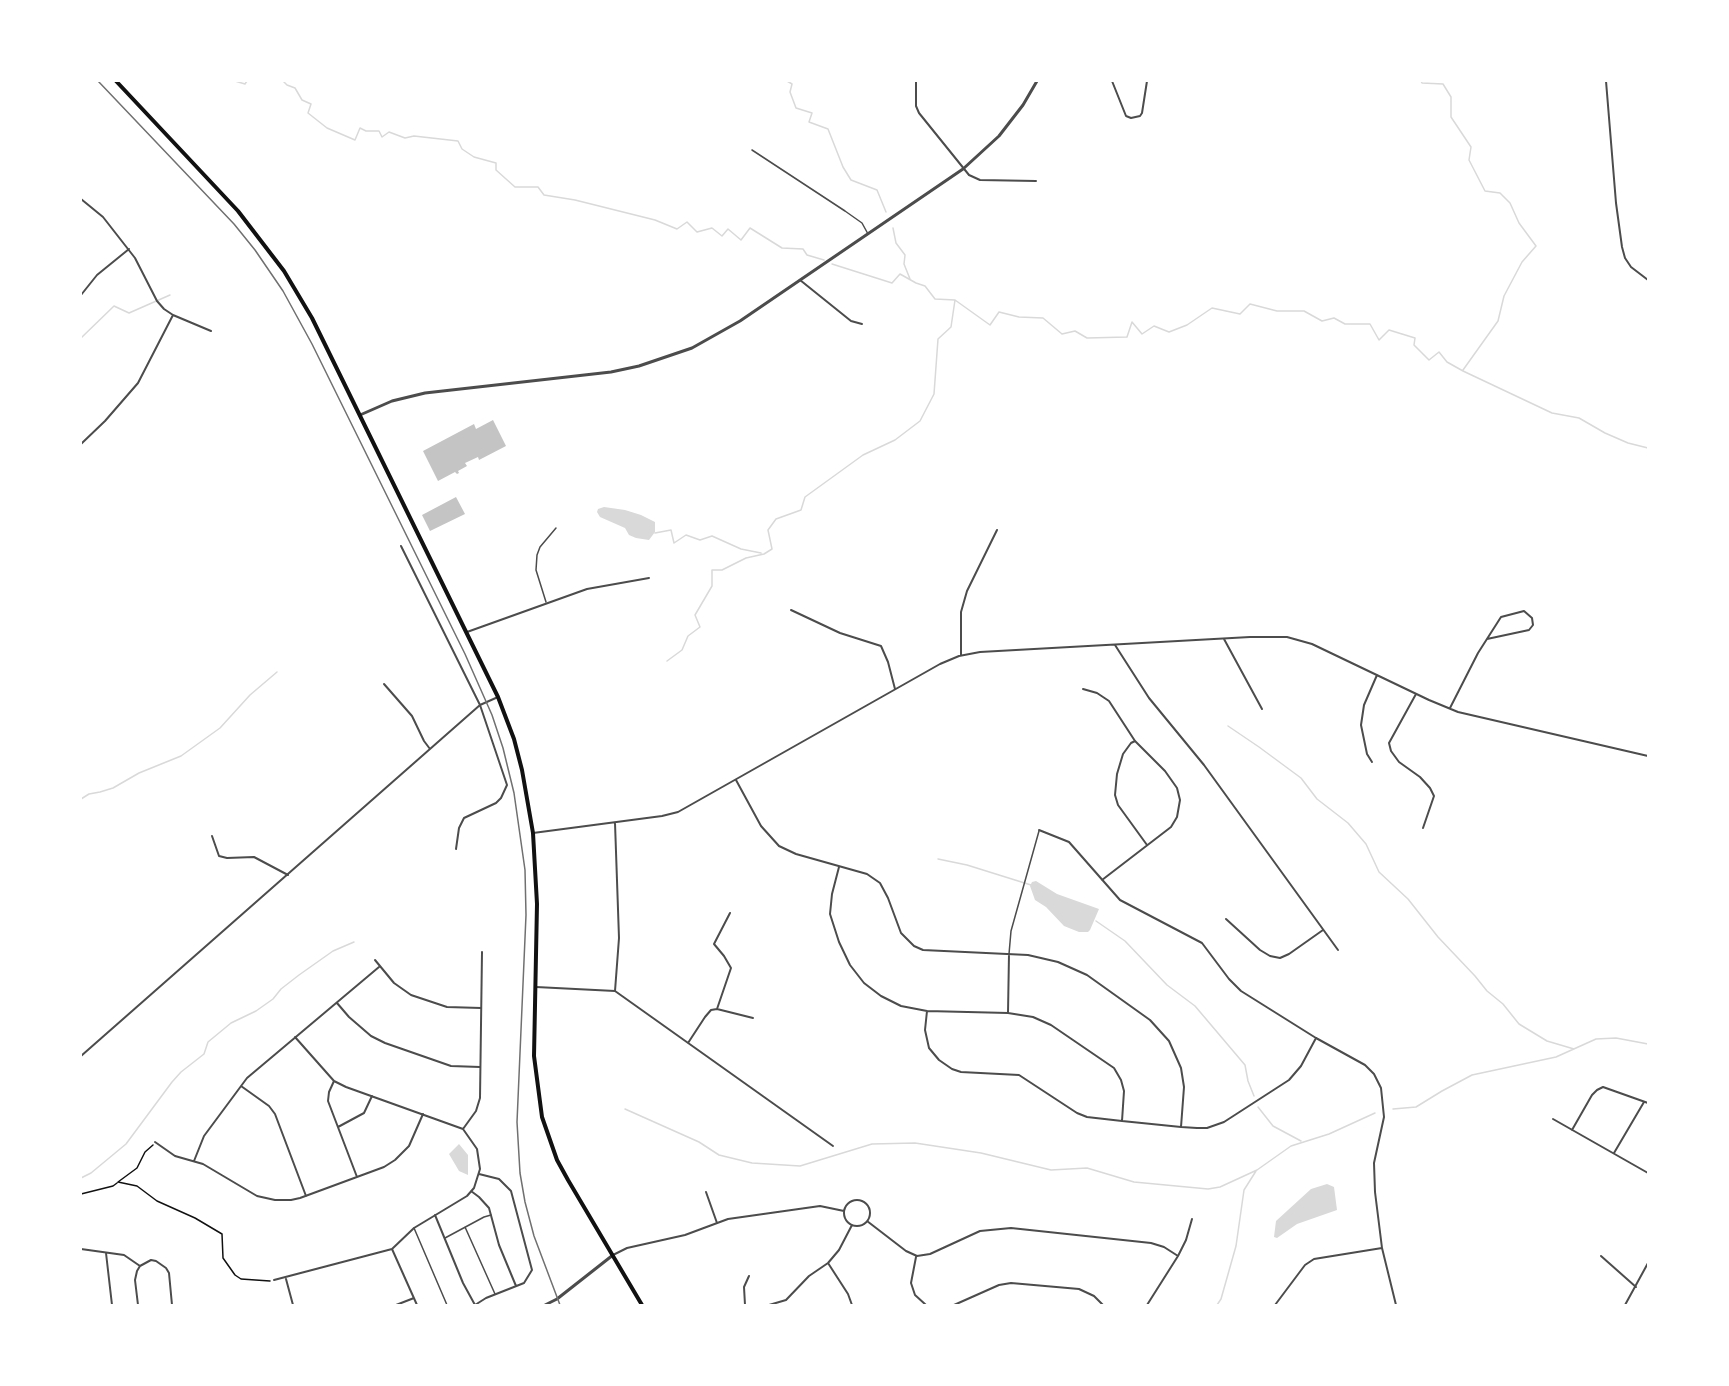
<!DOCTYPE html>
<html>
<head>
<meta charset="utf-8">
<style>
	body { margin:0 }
	#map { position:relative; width:1729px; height:1386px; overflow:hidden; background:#fff; font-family:Manrope,sans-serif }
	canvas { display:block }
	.frame { position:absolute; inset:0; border:82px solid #fff; pointer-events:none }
</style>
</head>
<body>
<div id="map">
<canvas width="1729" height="1386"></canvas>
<div class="frame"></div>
</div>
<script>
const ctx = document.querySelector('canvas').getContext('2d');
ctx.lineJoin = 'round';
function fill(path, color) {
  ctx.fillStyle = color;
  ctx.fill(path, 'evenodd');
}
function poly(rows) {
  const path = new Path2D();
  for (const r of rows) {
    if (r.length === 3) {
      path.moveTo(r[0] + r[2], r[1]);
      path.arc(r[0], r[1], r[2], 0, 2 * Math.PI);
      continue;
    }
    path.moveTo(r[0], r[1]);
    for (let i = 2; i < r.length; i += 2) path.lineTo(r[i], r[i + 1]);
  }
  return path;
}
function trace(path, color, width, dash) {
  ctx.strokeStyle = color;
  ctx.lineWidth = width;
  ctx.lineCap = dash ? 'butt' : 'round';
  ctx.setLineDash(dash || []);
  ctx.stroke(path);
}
const water = poly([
	[604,507,625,510,641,515,655,522,655,532,649,540,636,538,629,535,625,528,600,517,597,512,598,509],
	[1036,881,1057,894,1099,909,1090,930,1088,932,1079,932,1064,926,1046,907,1035,900,1030,886,1032,882],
	[459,1144,468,1155,468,1175,459,1171,449,1154],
	[1327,1184,1334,1187,1337,1210,1297,1224,1277,1238,1274,1237,1276,1221,1311,1189]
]);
const stream = poly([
	[235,81,245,84,247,81],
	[283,81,287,85,295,88,302,100,311,104,308,113,327,128,355,140,360,128,366,131,379,131,382,137,389,132,405,138,414,136,458,141,462,149,474,157,496,163,496,170,515,187,538,187,544,195,575,200,655,220,677,229,687,222,697,232,712,228,722,236,728,229,741,240,750,228,782,248,803,249,807,255,824,260],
	[787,81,792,84,790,92,796,108,812,113,809,122,828,129,843,167,851,180,877,190,886,212],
	[1421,81,1422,83,1443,84,1451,97,1451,117,1471,147,1469,160,1485,191,1500,193,1510,203,1519,223,1536,246,1522,262,1504,296,1498,321,1463,370],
	[893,228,896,243,905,255,904,264,910,279],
	[832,264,892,283,900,274,916,283,925,286,935,299,955,300,990,325,999,312,1019,317,1043,318,1062,334,1075,331,1087,338,1127,337,1132,322,1142,334,1154,326,1169,332,1187,325,1212,308,1240,314,1250,304,1277,311,1304,311,1322,321,1334,318,1345,324,1370,324,1379,340,1389,330,1415,338,1414,345,1429,360,1439,352,1447,362,1463,371,1552,413,1579,418,1605,433,1628,443,1648,448],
	[81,338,114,306,129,313,170,295],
	[655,533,671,530,674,543,686,535,700,540,712,536,741,549,761,553],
	[667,661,682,650,688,636,700,627,695,615,712,586,712,570,722,570,746,558,764,554,772,549,768,530,776,519,801,510,805,497,863,455,895,440,920,421,934,394,938,339,951,327,955,300],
	[1228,726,1259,747,1301,778,1317,799,1348,823,1366,844,1379,872,1408,899,1438,937,1475,976,1487,991,1503,1004,1519,1024,1547,1041,1574,1049],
	[81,799,89,794,100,792,113,788,139,773,181,756,220,728,250,695,277,672],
	[938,859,967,865,1031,885],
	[1096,921,1125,941,1167,985,1195,1006,1245,1065,1248,1081,1254,1096],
	[1258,1107,1273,1126,1301,1141],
	[625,1109,699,1142,719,1155,752,1163,800,1166,872,1144,915,1143,981,1153,1051,1170,1087,1168,1134,1182,1208,1189,1220,1187,1257,1170,1291,1146,1329,1134,1375,1113],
	[1393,1109,1416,1107,1442,1091,1472,1075,1556,1057,1596,1039,1616,1038,1648,1044],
	[81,1178,91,1173,126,1144,172,1082,181,1072,204,1054,208,1042,231,1023,256,1011,273,999,281,989,299,975,333,951,354,942],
	[1217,1305,1221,1299,1236,1246,1244,1190,1256,1171]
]);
const building = poly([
	[493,420,506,446,479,460,478,457,465,463,467,466,458,471,459,473,457,474,455,472,438,481,423,451,474,424,476,429],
	[456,497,465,514,430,531,422,515]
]);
const path = poly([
	[153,1145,145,1152,137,1168,118,1182,137,1186,157,1201,195,1218,222,1234,223,1258,235,1275,241,1279,270,1281],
	[81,1194,113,1186,117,1183]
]);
const service = poly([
	[752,150,845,211,862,223,868,234],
	[546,602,536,570,537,555,540,547,556,528],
	[1009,954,1011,931,1039,831],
	[465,1227,495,1294],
	[414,1228,447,1305],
	[445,1238,484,1217,491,1215]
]);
const minor = poly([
	[916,81,916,106,919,113,969,175,980,180,1036,181],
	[1112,81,1126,116,1131,118,1140,116,1142,113,1147,81],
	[1606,81,1616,203,1622,247,1625,258,1631,267,1648,280],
	[81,199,103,217,135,258,157,301,164,309,173,315,211,331],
	[800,280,851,321,862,324],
	[81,295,97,275,129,249],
	[81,444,105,421,138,383,173,315],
	[401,546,480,705,507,785,501,798,496,803,464,818,459,828,456,849],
	[791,610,840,633,881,646,888,662,895,689],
	[467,632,587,589,649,578],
	[1224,639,1262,709],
	[1115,645,1149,698,1204,765,1338,950],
	[961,655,961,612,967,591,997,530],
	[384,684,412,716,424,741,430,749],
	[1083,689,1097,693,1109,701,1135,741,1165,771,1177,788,1180,800,1177,817,1171,827,1102,880],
	[1416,694,1389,743,1391,751,1399,762,1420,777,1430,788,1434,796,1423,828],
	[1450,708,1478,653,1501,617,1524,611,1532,618,1533,625,1529,630,1487,639],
	[1135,741,1131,743,1123,754,1117,774,1115,795,1118,805,1147,845],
	[1372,762,1367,754,1361,725,1364,705,1377,675],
	[736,780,761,826,779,846,796,854,867,874,880,883,888,898,901,933,914,946,923,950,1028,955,1058,962,1087,975,1150,1020,1169,1041,1181,1068,1184,1087,1181,1127],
	[1039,830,1069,842,1120,900,1202,943,1229,979,1241,991,1316,1038,1365,1065,1374,1074,1381,1088,1384,1117,1374,1163,1375,1192,1382,1248,1396,1305],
	[533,833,662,816,678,812,940,664,959,656,980,652,1250,637,1287,637,1312,644,1429,700,1458,712,1648,756],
	[212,836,219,856,227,858,254,857,288,875],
	[839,867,832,894,830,914,839,942,850,965,864,983,881,996,901,1006,927,1011],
	[1226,919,1260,950,1270,956,1280,958,1289,954,1323,930],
	[375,960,394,983,411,995,447,1007,481,1008],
	[536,987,615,991,833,1146],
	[615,991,619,938,615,823],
	[337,1003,349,1017,371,1036,385,1043,451,1066,480,1067],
	[717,1009,753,1018],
	[1008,1013,1009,954],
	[688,1043,705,1017,711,1010,717,1009,731,968,724,956,714,944,730,913],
	[81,1056,480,705,498,697],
	[334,1081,329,1092,328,1101,357,1177],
	[241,1086,269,1106,275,1114,306,1196],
	[1553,1119,1648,1173],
	[1122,1121,1124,1091,1121,1080,1114,1068,1051,1025,1033,1017,1008,1013,927,1011,925,1030,929,1048,939,1060,952,1069,961,1072,1019,1075,1077,1113,1087,1117,1122,1121,1181,1127,1197,1128,1207,1128,1224,1122,1289,1080,1301,1066,1316,1038],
	[338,1127,364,1113,372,1096],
	[463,1129,476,1111,480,1098,482,952],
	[1572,1130,1592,1095,1597,1090,1603,1087,1648,1103],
	[155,1142,175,1156,203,1164,257,1196,275,1200,291,1200,300,1198,384,1167,395,1160,409,1146,423,1114],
	[1614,1153,1644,1102],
	[194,1161,204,1136,247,1078,379,967],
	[471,1191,479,1197,489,1208,499,1245,516,1286],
	[706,1192,717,1223],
	[857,1213,13],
	[435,1215,463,1283,475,1305],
	[867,1221,906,1251,917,1256,930,1254,980,1231,1011,1228,1151,1243,1164,1247,1178,1256],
	[81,1249,124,1255,140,1266],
	[392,1249,417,1305],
	[106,1253,112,1305],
	[613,1255,627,1248,685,1235,728,1219,820,1206,844,1211],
	[1601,1256,1636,1287],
	[916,1257,911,1283,915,1295,926,1305],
	[828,1263,848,1294,852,1305],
	[286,1279,293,1305],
	[274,1280,392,1249,414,1228,467,1196,474,1188,480,1169,477,1149,463,1129,346,1087,334,1081,295,1037],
	[138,1305,135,1280,137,1271,140,1266,151,1260,156,1261,166,1268,169,1273,172,1305],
	[396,1305,414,1298],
	[475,1305,486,1298,524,1283,532,1270,511,1191,499,1179,479,1174],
	[745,1305,744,1287,749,1276],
	[769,1305,786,1300,809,1276,828,1263,839,1250,852,1225],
	[954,1305,999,1285,1011,1283,1079,1289,1094,1296,1103,1305],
	[1147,1305,1178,1256,1186,1240,1192,1219],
	[1275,1305,1305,1265,1314,1259,1382,1248],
	[1625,1305,1648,1263]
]);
const tertiary = poly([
	[360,415,392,401,425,393,611,372,639,366,692,348,740,321,963,169,999,136,1023,105,1037,81],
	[545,1305,557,1299,613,1255]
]);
const primary = poly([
	[116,81,238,211,284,271,312,318,498,697,514,739,522,770,533,833,537,904,534,1056,542,1117,557,1160,568,1180,642,1305]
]);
const rail = poly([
	[98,81,234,224,255,250,283,291,312,344,465,654,492,715,503,748,514,793,525,870,526,915,517,1122,520,1173,525,1202,534,1236,560,1305]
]);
fill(water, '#d9d9d9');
trace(stream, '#d9d9d9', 1.5);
fill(building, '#c4c4c4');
trace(path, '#111', 1.5);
trace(service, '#4c4c4c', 1.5);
trace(minor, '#4c4c4c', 2);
trace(tertiary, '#4c4c4c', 3);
trace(primary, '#111', 4);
trace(rail, '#707070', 1.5);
</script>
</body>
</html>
